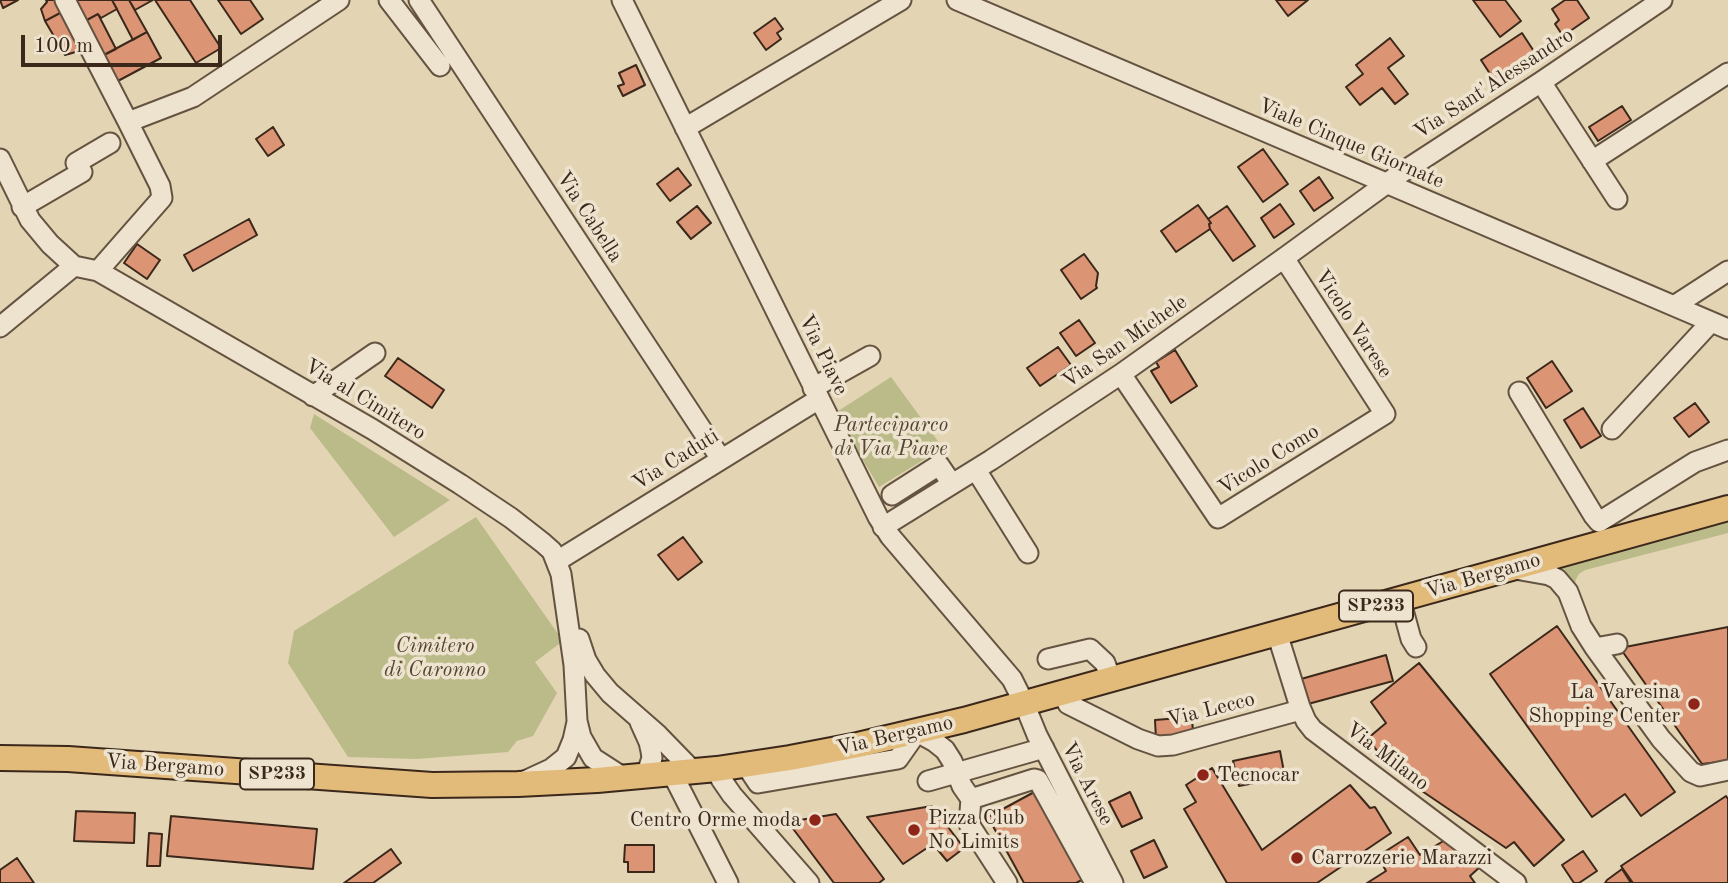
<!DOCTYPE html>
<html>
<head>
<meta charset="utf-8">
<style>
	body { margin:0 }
	#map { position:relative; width:1728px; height:883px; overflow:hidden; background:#e3d4b3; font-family:"Old Standard TT",serif }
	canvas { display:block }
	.scale { position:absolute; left:21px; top:35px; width:201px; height:32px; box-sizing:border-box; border:4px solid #3b281b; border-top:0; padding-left:9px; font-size:21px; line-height:24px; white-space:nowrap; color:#3b281b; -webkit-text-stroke:5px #ede3ce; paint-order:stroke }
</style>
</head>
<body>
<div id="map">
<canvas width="1728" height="883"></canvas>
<div class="scale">100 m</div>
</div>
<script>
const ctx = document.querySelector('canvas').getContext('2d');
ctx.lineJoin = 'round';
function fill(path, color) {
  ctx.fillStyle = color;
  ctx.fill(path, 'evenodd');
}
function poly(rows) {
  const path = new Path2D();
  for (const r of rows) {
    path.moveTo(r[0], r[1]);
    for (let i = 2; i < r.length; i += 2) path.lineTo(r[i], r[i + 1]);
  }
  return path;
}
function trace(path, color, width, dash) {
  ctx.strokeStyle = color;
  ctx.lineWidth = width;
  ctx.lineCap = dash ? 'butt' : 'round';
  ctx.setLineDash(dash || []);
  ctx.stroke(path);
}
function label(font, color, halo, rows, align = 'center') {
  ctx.font = font + ' "Old Standard TT",serif';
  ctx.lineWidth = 7;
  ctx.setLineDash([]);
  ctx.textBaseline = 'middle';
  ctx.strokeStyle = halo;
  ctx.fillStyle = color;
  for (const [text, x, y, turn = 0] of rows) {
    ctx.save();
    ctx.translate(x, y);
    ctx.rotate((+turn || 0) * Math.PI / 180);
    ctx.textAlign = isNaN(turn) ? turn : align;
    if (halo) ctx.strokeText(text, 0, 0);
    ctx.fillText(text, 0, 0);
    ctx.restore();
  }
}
const green = poly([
	[891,377,943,448,879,487,835,413],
	[314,414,450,500,394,537,310,428],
	[476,517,563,641,535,662,557,693,533,736,517,741,508,752,417,759,348,757,288,663,294,631],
	[1728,518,1728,533,1585,570,1579,574,1576,579,1575,585,1579,602,1540,568]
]);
const building = poly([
	[0,0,18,0,3,8,0,0],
	[46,0,55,0,62,12,45,21,41,9,47,2,46,0],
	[74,0,112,0,117,9,101,18,98,14,85,21,74,0],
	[112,0,129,0,147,32,133,40,112,0],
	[129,0,153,0,135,10,129,0],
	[155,0,190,0,221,48,196,63,155,0],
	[218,0,250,0,263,19,241,34,218,0],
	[1276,0,1308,0,1288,16,1276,0],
	[1473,0,1505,0,1521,21,1500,37,1473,0],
	[1565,0,1577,0,1589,18,1563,36,1555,24,1559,20,1552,9,1565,0],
	[62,12,83,50,65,55,45,21,62,12],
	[98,14,116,49,102,56,85,21,98,14],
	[775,18,783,29,777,33,781,39,766,50,754,33,775,18],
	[147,32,161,58,116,82,102,56,147,32],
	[1522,33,1537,56,1496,83,1481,60,1522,33],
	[1390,38,1404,56,1388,68,1408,94,1395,104,1382,88,1360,105,1346,87,1363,74,1356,65,1390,38],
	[636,65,645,85,623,96,618,86,624,84,619,73,636,65],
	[1622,106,1631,120,1598,141,1589,127,1622,106],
	[273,127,284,145,268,156,256,139,273,127],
	[1263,149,1288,184,1263,202,1238,167,1263,149],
	[678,168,691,185,670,201,657,184,678,168],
	[1319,177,1333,198,1314,211,1300,191,1319,177],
	[1280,204,1294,224,1274,238,1261,218,1280,204],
	[1198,205,1211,223,1209,224,1210,229,1176,252,1161,231,1198,205],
	[697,206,711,223,691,239,677,222,697,206],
	[1227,206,1255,246,1233,261,1210,229,1209,224,1211,223,1208,219,1227,206],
	[249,219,257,235,193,271,184,255,249,219],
	[137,244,160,260,147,279,124,263,137,244],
	[1084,254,1098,273,1096,286,1097,288,1081,299,1061,270,1084,254],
	[1079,320,1095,343,1076,356,1060,333,1079,320],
	[1058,347,1071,365,1040,386,1027,368,1058,347],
	[1175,350,1197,386,1171,403,1151,371,1159,367,1156,362,1175,350],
	[398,358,444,390,432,408,385,376,398,358],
	[1552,361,1572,391,1546,408,1527,378,1552,361],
	[1695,403,1709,422,1689,437,1674,418,1695,403],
	[1583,408,1601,436,1581,448,1564,420,1583,408],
	[683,537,702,562,678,580,658,555,683,537],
	[1557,626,1675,792,1641,816,1625,794,1592,817,1490,674,1557,626],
	[1728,627,1728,761,1702,764,1620,648,1728,627],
	[1386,655,1393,681,1308,704,1301,679,1386,655],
	[1419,663,1564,840,1534,866,1514,842,1506,848,1419,789,1405,771,1399,776,1367,739,1386,723,1371,702,1419,663],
	[1192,717,1193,733,1156,740,1155,720,1192,717],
	[1280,751,1285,777,1239,786,1233,761,1280,751],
	[1212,768,1262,850,1350,785,1370,808,1375,807,1391,833,1317,883,1227,883,1184,809,1196,802,1186,785,1212,768],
	[1038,790,1086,878,1076,883,1024,883,988,817,1038,790],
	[1130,792,1142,818,1122,827,1109,802,1130,792],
	[1726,796,1728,799,1728,883,1633,883,1621,866,1726,796],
	[932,806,964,848,947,861,933,844,903,864,867,817,932,806],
	[76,811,135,813,134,843,74,841,76,811],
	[836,814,884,879,879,883,834,883,788,822,836,814],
	[171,816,317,829,313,869,167,856,171,816],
	[149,833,162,834,160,866,147,866,149,833],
	[1408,837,1420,855,1445,840,1481,866,1470,876,1475,883,1367,883,1386,871,1378,856,1408,837],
	[1154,840,1167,867,1144,878,1131,851,1154,840],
	[625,845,654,845,654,872,628,872,628,862,624,862,625,845],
	[391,849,401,863,373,883,344,883,391,849],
	[1583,851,1597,871,1579,883,1574,883,1562,865,1583,851],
	[17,858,34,883,0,883,0,870,17,858],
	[1622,869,1631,883,1605,883,1607,880,1622,869]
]);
const minor = poly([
	[65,0,128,122,160,186,162,198,98,271],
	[389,0,440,66],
	[419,0,721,459],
	[622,0,878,517,890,536,1012,679,1024,703,1037,735,1113,883],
	[957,0,1728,329],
	[1541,82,1617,199],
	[128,122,193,97,339,0],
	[685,128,901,0],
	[0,159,30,220,50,244,74,266,98,271,372,429,460,484,511,518,543,543,552,551,561,574,574,665,577,721,581,737,593,758,624,778],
	[1592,161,1728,73],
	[22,207,82,172,76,163,110,143],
	[1674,306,1728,271],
	[0,327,74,266],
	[1121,374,1218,518,1385,414,1284,258],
	[813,388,870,356],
	[1519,392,1594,516,1599,522,1695,462,1728,450],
	[313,396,375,353],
	[1612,429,1711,322],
	[976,470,1028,553],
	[892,495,939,465,952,484],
	[883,527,991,460,1121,374,1284,258,1401,173,1541,82,1662,0],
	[557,561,819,399],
	[1515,569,1549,575,1557,579,1568,592,1581,626,1595,648,1617,644],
	[1400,599,1411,639,1416,647],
	[1277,633,1300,707,1306,721,1313,730,1516,883],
	[579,639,586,660,595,675,610,693,658,735,693,771],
	[1595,648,1661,739,1691,772,1700,776,1728,770],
	[1048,659,1090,649,1105,663,1111,679],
	[1063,693,1068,704,1138,739,1158,746,1173,745,1293,712,1300,707],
	[640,722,649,742,651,751,652,758,646,776],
	[746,765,758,783,898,759,917,732,935,742,945,750,952,761,962,786,971,799,969,824,1007,883],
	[717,769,721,779,732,795,809,883],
	[672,773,728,883],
	[525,781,551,769,566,757,573,740,577,722],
	[928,781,1044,748],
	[971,799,1034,779,1038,780,1095,883]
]);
const major = poly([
	[0,758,68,759,432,785,518,784,597,780,717,769,790,758,858,745,964,720,1728,508]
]);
const markers = [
	[1694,704,7,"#8f2418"],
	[1203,775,7,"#8f2418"],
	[815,820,7,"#8f2418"],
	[914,830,7,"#8f2418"],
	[1297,858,7,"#8f2418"]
];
const shields = [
	[1376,606,74],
	[277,774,74]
];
const shieldNames = [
	["SP233",1376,606],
	["SP233",277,774]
];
const streetNames = [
	["Via Sant'Alessandro",1494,84,-33],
	["Viale Cinque Giornate",1351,144,23],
	["Via Cabella",589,217,57],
	["Vicolo Varese",1353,324,57],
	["Via San Michele",1125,342,-35],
	["Via Piave",823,355,64],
	["Via al Cimitero",365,400,31],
	["Via Caduti",676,460,-32],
	["Vicolo Como",1269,460,-32],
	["Via Bergamo",1483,576,-16],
	["Via Lecco",1211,710,-14],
	["Via Bergamo",895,736,-13],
	["Via Milano",1387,757,37],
	["Via Bergamo",165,766,4],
	["Via Arese",1087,784,63]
];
const parkNames = [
	["Parteciparco",891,425],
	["di Via Piave",891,449],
	["Cimitero",435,646],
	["di Caronno",435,670]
];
const poiNames = [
	["La Varesina",1680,692,"right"],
	["Shopping Center",1680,716,"right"],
	["Tecnocar",1217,775],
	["Pizza Club",928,818],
	["No Limits",928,842],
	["Centro Orme moda",801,820,"right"],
	["Carrozzerie Marazzi",1311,858]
];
fill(green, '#babb88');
fill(building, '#db9474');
trace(building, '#3b281b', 2);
trace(minor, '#655341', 23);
trace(major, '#3b281b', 28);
trace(minor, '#ede3ce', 19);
trace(major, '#e2ba7a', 24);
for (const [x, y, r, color] of markers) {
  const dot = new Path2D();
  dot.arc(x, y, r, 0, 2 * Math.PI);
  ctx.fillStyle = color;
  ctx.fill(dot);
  trace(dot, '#ede3ce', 2.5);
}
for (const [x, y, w] of shields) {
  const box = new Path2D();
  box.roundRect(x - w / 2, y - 15.5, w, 31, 5);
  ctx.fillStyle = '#ede3ce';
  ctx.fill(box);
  trace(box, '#3b281b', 2);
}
label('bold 19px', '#3b281b', null, shieldNames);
label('21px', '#3b281b', '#ede3ce', streetNames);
label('italic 21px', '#544531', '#ede3ce', parkNames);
label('21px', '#3b281b', '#ede3ce', poiNames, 'left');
</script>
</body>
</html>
